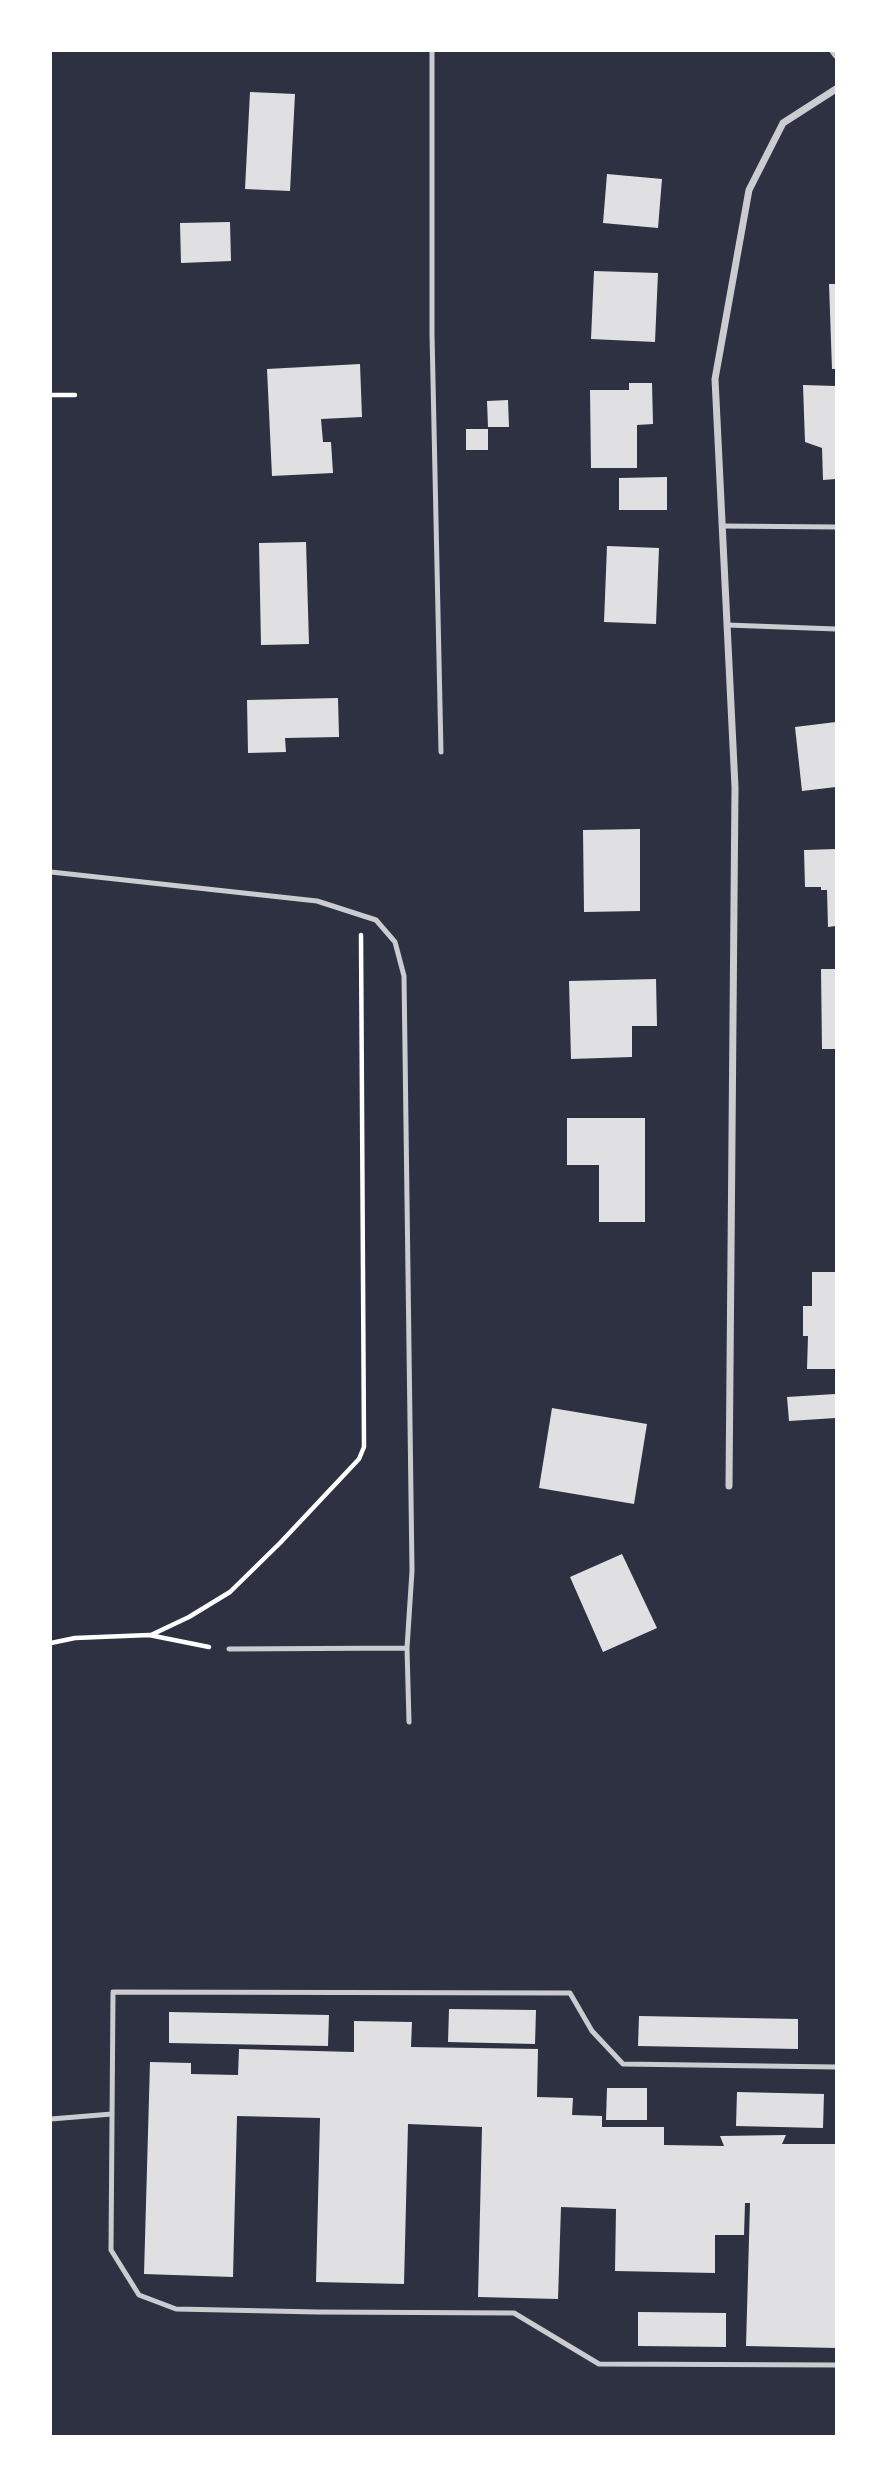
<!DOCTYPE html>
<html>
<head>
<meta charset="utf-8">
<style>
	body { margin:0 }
	#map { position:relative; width:887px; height:2487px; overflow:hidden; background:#2d3142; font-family:"Space Grotesk",sans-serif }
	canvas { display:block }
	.frame { position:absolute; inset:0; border:52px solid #fff; pointer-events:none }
</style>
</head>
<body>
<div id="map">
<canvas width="887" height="2487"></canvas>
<div class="frame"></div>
</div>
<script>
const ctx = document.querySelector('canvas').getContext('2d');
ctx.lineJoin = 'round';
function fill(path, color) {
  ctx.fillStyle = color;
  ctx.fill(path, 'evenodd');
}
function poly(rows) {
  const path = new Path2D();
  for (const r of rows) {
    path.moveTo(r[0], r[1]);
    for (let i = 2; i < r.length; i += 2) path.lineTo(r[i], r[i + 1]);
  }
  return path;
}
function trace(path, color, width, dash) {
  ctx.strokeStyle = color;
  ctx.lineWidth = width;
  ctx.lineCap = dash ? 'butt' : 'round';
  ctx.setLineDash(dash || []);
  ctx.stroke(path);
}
const building = poly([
	[250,92,295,94,290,191,245,189],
	[607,174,662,179,658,228,603,223],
	[230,222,231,261,181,263,180,223],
	[594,271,658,273,655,342,591,339],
	[829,284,836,284,836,369,832,369],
	[360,364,362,417,321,419,323,442,331,442,333,473,272,476,267,369],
	[629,383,652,383,653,424,637,425,637,468,591,468,590,390,629,390],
	[803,385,836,386,836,479,823,480,822,448,805,442],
	[508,400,509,427,488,427,487,401],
	[466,429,488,429,488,450,466,450],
	[667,477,667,510,619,510,619,478],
	[306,542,309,644,261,645,259,543],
	[607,546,659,548,656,624,604,622],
	[338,698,339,737,285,738,286,752,248,753,247,700],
	[836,722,836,787,802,791,795,727],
	[640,829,640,911,584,912,583,830],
	[836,849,836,926,828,927,827,890,821,890,821,887,805,887,804,850],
	[821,969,836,969,836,1049,822,1049],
	[656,979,657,1026,632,1026,632,1057,571,1059,569,981],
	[567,1118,645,1118,645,1222,599,1222,599,1165,567,1165],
	[812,1272,836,1272,836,1369,807,1369,808,1336,803,1336,803,1306,812,1306],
	[835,1394,836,1418,789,1421,787,1397],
	[552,1408,647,1424,634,1504,539,1488],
	[622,1554,657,1628,603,1652,570,1577],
	[449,2009,536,2010,535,2044,448,2042],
	[169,2012,329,2015,328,2046,169,2043],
	[639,2016,798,2019,798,2049,638,2046],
	[354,2021,412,2022,411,2047,538,2049,537,2097,573,2098,572,2115,602,2116,602,2127,664,2127,664,2145,724,2146,720,2136,786,2135,782,2144,836,2144,836,2348,746,2346,750,2203,745,2203,744,2235,715,2235,715,2273,615,2271,616,2209,561,2207,558,2299,478,2297,482,2127,408,2124,404,2284,316,2282,320,2118,237,2116,233,2277,144,2274,150,2062,191,2063,191,2074,238,2075,239,2049,354,2052],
	[607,2088,647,2088,647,2120,606,2120],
	[737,2092,824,2094,823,2128,736,2126],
	[638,2312,726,2313,726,2347,638,2346]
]);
const path = poly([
	[51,395,75,395],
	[151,1635,189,1617,230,1592,280,1543,359,1459,364,1447,361,935],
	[51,1643,75,1638,149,1635,209,1647]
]);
const service = poly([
	[432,51,432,334,441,752],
	[722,526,836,527],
	[727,625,836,629],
	[51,872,317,901,376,920,395,942,404,976,412,1571,407,1648,409,1722],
	[229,1649,407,1648],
	[836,2067,623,2064,592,2031,570,1993,113,1992,111,2250,139,2295,176,2309,317,2312,514,2313,599,2364,836,2365],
	[51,2119,112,2114]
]);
const minor = poly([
	[833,51,836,55],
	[729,1486,735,787,715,379,749,190,783,123,836,89]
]);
fill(building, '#e0e0e3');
trace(path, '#fff', 4.5);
trace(service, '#caccd0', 5);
trace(minor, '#caccd0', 7);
</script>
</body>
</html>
